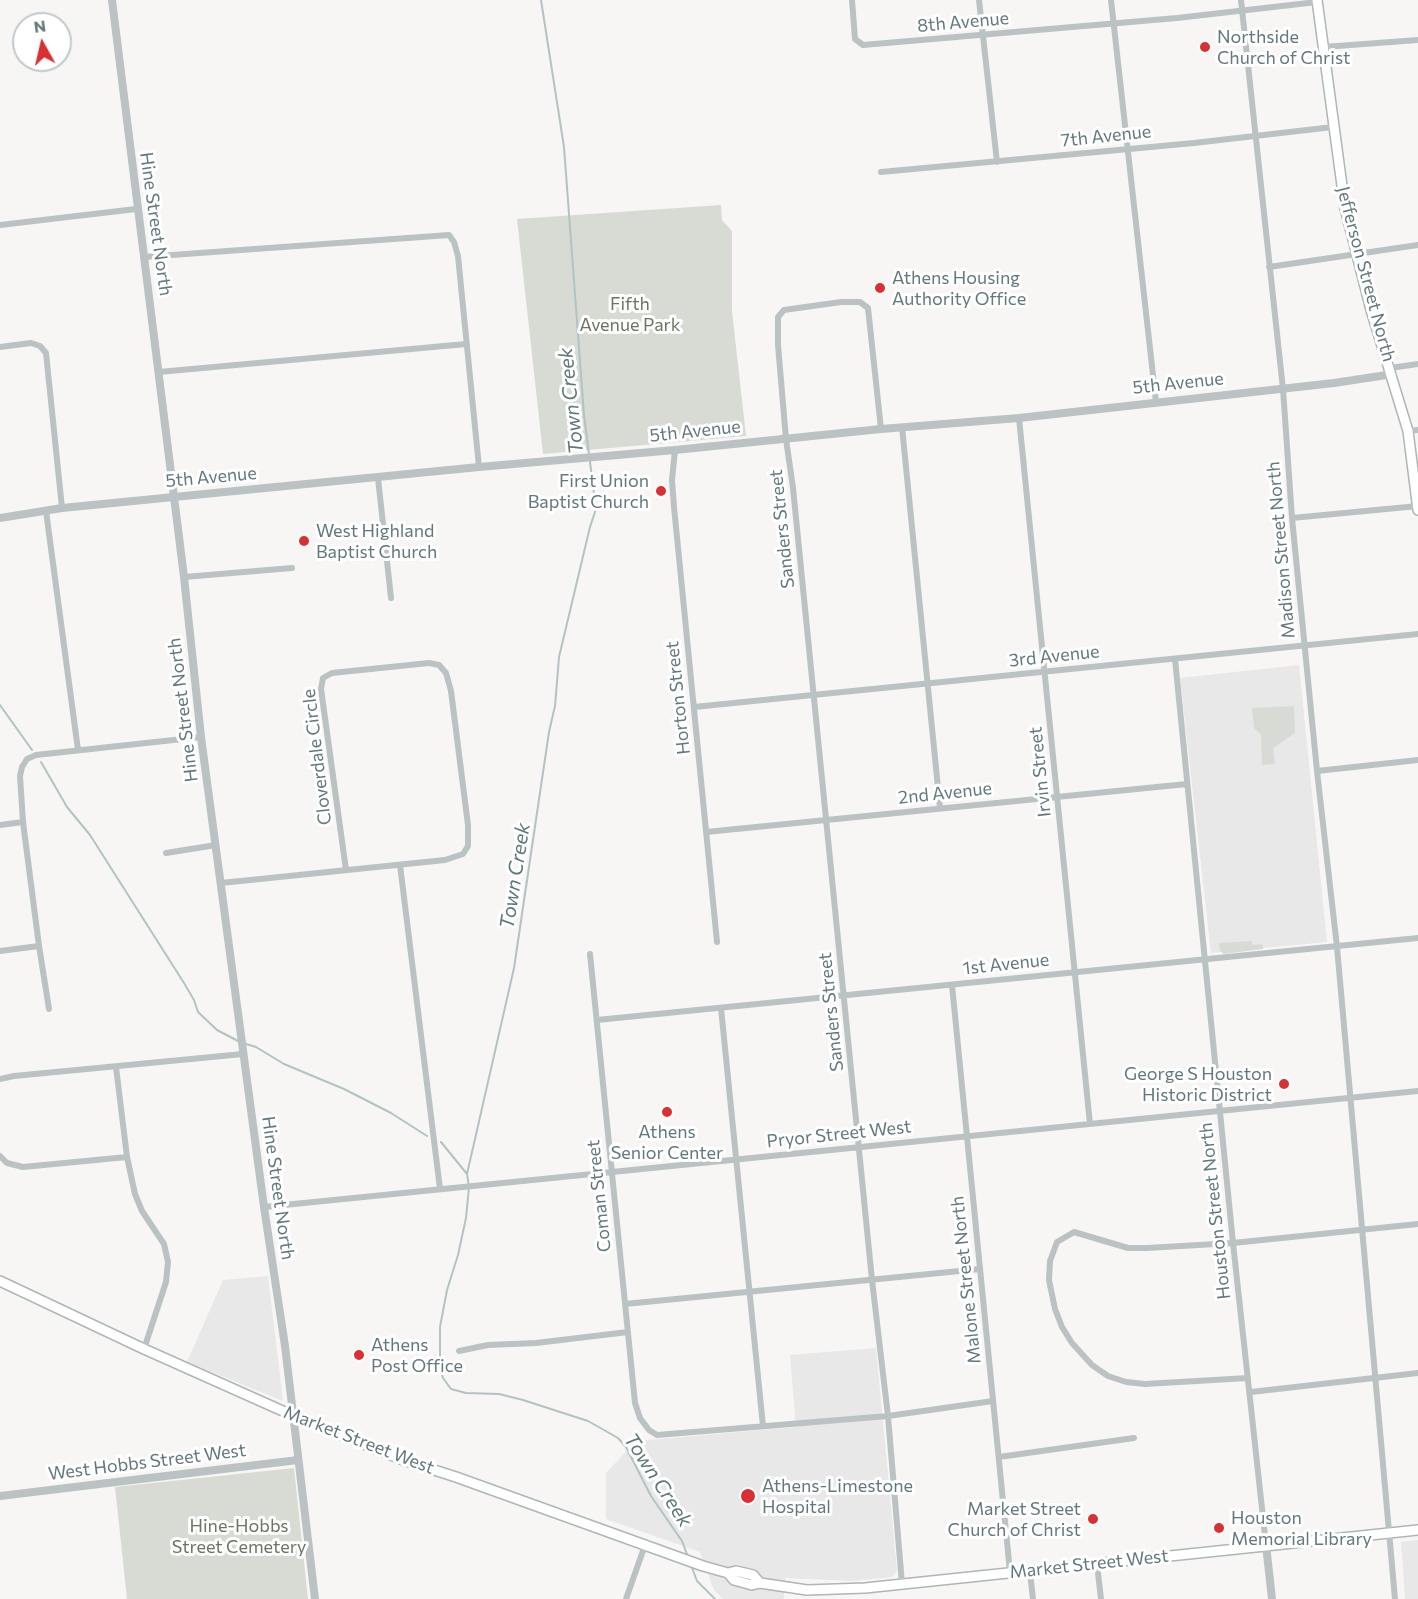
<!DOCTYPE html>
<html>
<head>
<meta charset="utf-8">
<style>
	body { margin:0 }
	#map { position:relative; width:1418px; height:1599px; overflow:hidden; background:#f7f6f4; font-family:Commissioner,sans-serif }
	canvas { display:block }
	.north { position:absolute; left:12px; top:12px; width:60px; height:60px; box-sizing:border-box; background:#fff; border:2px solid #c1c9cb; border-radius:50%; rotate:352deg; font-size:16px; font-weight:700; line-height:24px; text-align:center; color:#63787d }
	.north::after { content:''; display:block; margin:auto; width:21px; height:27px; background:#d93133; clip-path:polygon(50% 0,100% 100%,50% 72%,0 100%) }
</style>
</head>
<body>
<div id="map">
<canvas width="1418" height="1599"></canvas>
<div class="north">N</div>
</div>
<script>
const ctx = document.querySelector('canvas').getContext('2d');
ctx.lineJoin = 'round';
function fill(path, color) {
  ctx.fillStyle = color;
  ctx.fill(path, 'evenodd');
}
function poly(rows) {
  const path = new Path2D();
  for (const r of rows) {
    path.moveTo(r[0], r[1]);
    for (let i = 2; i < r.length; i += 2) path.lineTo(r[i], r[i + 1]);
  }
  return path;
}
function trace(path, color, width, dash) {
  ctx.strokeStyle = color;
  ctx.lineWidth = width;
  ctx.lineCap = dash ? 'butt' : 'round';
  ctx.setLineDash(dash || []);
  ctx.stroke(path);
}
function label(font, color, halo, rows, align = 'center') {
  ctx.font = font + ' Commissioner,sans-serif';
  ctx.lineWidth = 6;
  ctx.setLineDash([]);
  ctx.textBaseline = 'middle';
  ctx.strokeStyle = halo;
  ctx.fillStyle = color;
  for (const [text, x, y, turn = 0] of rows) {
    ctx.save();
    ctx.translate(x, y);
    ctx.rotate((+turn || 0) * Math.PI / 180);
    ctx.textAlign = isNaN(turn) ? turn : align;
    if (halo) ctx.strokeText(text, 0, 0);
    ctx.fillText(text, 0, 0);
    ctx.restore();
  }
}
const built = poly([
	[1299,665,1327,942,1211,953,1180,678],
	[268,1276,272,1309,283,1401,187,1362,223,1280],
	[876,1348,897,1571,892,1577,852,1581,785,1578,784,1599,723,1599,714,1590,700,1552,606,1519,606,1473,636,1441,796,1427,790,1355],
	[1418,1540,1418,1599,1405,1599,1401,1542]
]);
const green = poly([
	[721,205,722,220,732,231,732,311,746,436,543,454,517,219],
	[1294,706,1295,733,1273,748,1275,764,1262,765,1261,735,1254,728,1252,708],
	[1252,941,1252,945,1262,944,1263,949,1224,954,1220,951,1219,943],
	[294,1468,308,1599,127,1599,115,1487]
]);
const stream = poly([
	[541,0,564,147,584,415,596,509,590,527,559,657,555,706,549,732,514,968,467,1174,469,1187,466,1218,458,1255,447,1290,440,1327,440,1368,443,1378,451,1389,466,1393,499,1394,523,1400,588,1421,618,1438,626,1447,651,1496,682,1541,688,1557],
	[0,705,32,750],
	[41,762,67,807,90,835,184,983,194,1000,198,1012,217,1030,240,1042],
	[246,1044,256,1047,284,1064,344,1089,391,1113,427,1136],
	[441,1142,467,1174],
	[691,1565,697,1581,715,1599]
]);
const minor = poly([
	[852,0,855,39,863,45,1177,18,1317,2],
	[979,0,997,162],
	[1111,0,1156,402],
	[1241,0,1283,389,1292,518,1317,771,1337,947,1395,1599],
	[1324,47,1418,40],
	[881,172,1194,143,1333,127],
	[0,225,136,209],
	[144,257,449,235,454,242,458,256,479,467],
	[1269,267,1418,245],
	[0,347,31,343,40,346,46,353,62,508],
	[1390,368,1418,364],
	[159,372,466,344],
	[1019,418,1090,1124],
	[902,427,940,808],
	[881,429,868,308,860,302,841,302,784,310,778,317,778,345,786,439,793,488,872,1280,888,1416,902,1584],
	[1408,431,1418,430],
	[675,450,672,480,674,507,717,942],
	[378,478,391,598],
	[46,511,78,750],
	[1292,518,1418,506],
	[184,577,292,568],
	[1175,659,1233,1243,1266,1545],
	[694,707,1418,634],
	[1317,771,1418,760],
	[0,825,23,822],
	[706,832,1187,784],
	[166,853,216,845],
	[400,865,440,1189],
	[221,883,445,860,463,854,468,846,468,825,451,691,446,673,439,665,429,663,332,673,323,678,321,689,346,870],
	[0,951,39,946],
	[590,954,635,1403,640,1418,649,1430,657,1435,888,1416,993,1401],
	[952,985,1010,1572],
	[721,1008,763,1426],
	[49,1009,39,946,23,822,20,776,22,767,27,759,36,755,201,737],
	[597,1020,1418,938],
	[116,1067,127,1157,135,1194,142,1211,164,1244,168,1262,166,1282,144,1349],
	[0,1079,14,1076,243,1054],
	[0,1156,7,1163,23,1167,127,1157],
	[264,1207,1418,1091],
	[625,1304,980,1269],
	[459,1351,488,1345,536,1343,628,1332],
	[1248,1378,1145,1384,1126,1382,1108,1376,1092,1365,1072,1343,1062,1327,1055,1309,1049,1280,1050,1261,1057,1242,1074,1232,1128,1248,1147,1248,1233,1243,1418,1224],
	[1251,1392,1418,1373],
	[999,1457,1134,1438],
	[1097,1564,1101,1599],
	[1030,1572,1033,1599],
	[626,1599,645,1545]
]);
const tertiary = poly([
	[112,0,184,577,201,737,264,1207,285,1346,315,1599],
	[0,518,62,508,479,467,675,450,881,429,1019,418,1334,383,1393,374],
	[0,1496,298,1460],
	[1266,1545,1272,1599]
]);
const secondary = poly([
	[1317,0,1345,208,1371,310,1408,431,1418,510],
	[0,1281,144,1349,294,1416,403,1460,456,1477,703,1566,728,1573,736,1571,753,1575,760,1583],
	[728,1573,734,1580,752,1585,760,1583,807,1590,865,1588,1418,1530]
]);
const markers = [
	[1205,47,6,"#d93133"],
	[880,288,6,"#d93133"],
	[661,491,6,"#d93133"],
	[304,541,6,"#d93133"],
	[1284,1084,6,"#d93133"],
	[667,1112,6,"#d93133"],
	[359,1355,6,"#d93133"],
	[748,1496,8,"#d93133"],
	[1093,1519,6,"#d93133"],
	[1219,1528,6,"#d93133"]
];
const streetNames = [
	["8th Avenue",963,22,-5],
	["7th Avenue",1106,136,-6],
	["Hine Street North",156,224,82],
	["Jefferson Street North",1366,274,75],
	["5th Avenue",1178,383,-6],
	["5th Avenue",695,431,-6],
	["5th Avenue",211,477,-5],
	["Sanders Street",782,529,-96],
	["Madison Street North",1281,550,-95],
	["3rd Avenue",1054,656,-6],
	["Horton Street",678,698,-96],
	["Hine Street North",183,710,-97],
	["Cloverdale Circle",317,757,-97],
	["Irvin Street",1040,772,-96],
	["2nd Avenue",945,793,-6],
	["1st Avenue",1006,964,-6],
	["Sanders Street",831,1012,-96],
	["Pryor Street West",839,1134,-6],
	["Hine Street North",278,1188,82],
	["Coman Street",599,1196,-96],
	["Houston Street North",1215,1211,-96],
	["Malone Street North",966,1280,-96],
	["Market Street West",359,1440,21],
	["West Hobbs Street West",147,1462,-7],
	["Market Street West",1089,1564,-6]
];
const poiNames = [
	["Northside",1217,37],
	["Church of Christ",1217,58],
	["Athens Housing",892,278],
	["Authority Office",892,299],
	["First Union",649,481,"right"],
	["Baptist Church",649,502,"right"],
	["West Highland",316,531],
	["Baptist Church",316,552],
	["George S Houston",1272,1074,"right"],
	["Historic District",1272,1095,"right"],
	["Athens",667,1132,"center"],
	["Senior Center",667,1153,"center"],
	["Athens",371,1345],
	["Post Office",371,1366],
	["Athens-Limestone",762,1486],
	["Hospital",762,1507],
	["Market Street",1081,1509,"right"],
	["Church of Christ",1081,1530,"right"],
	["Houston",1231,1518],
	["Memorial Library",1231,1539]
];
const parkNames = [
	["Fifth",630,304],
	["Avenue Park",630,325],
	["Hine-Hobbs",239,1526],
	["Street Cemetery",239,1547]
];
const waterNames = [
	["Town Creek",571,401,-96],
	["Town Creek",515,876,-81],
	["Town Creek",658,1480,57]
];
fill(built, '#e7e8e7');
fill(green, '#d8dbd3');
trace(stream, '#b2c3c4', 2);
trace(secondary, '#aeb6b8', 12);
trace(minor, '#bbc2c3', 6);
trace(tertiary, '#bbc2c3', 8);
trace(secondary, '#fff', 9);
for (const [x, y, r, color] of markers) {
  const dot = new Path2D();
  dot.arc(x, y, r, 0, 2 * Math.PI);
  ctx.fillStyle = color;
  ctx.fill(dot);
  trace(dot, '#fff', 2);
}
label('18px', '#63787d', '#fff', streetNames);
label('18px', '#63787d', '#fff', poiNames, 'left');
label('18px', '#6a7662', '#fff', parkNames);
label('italic 20px', '#5e7878', '#fff', waterNames);
</script>
</body>
</html>
